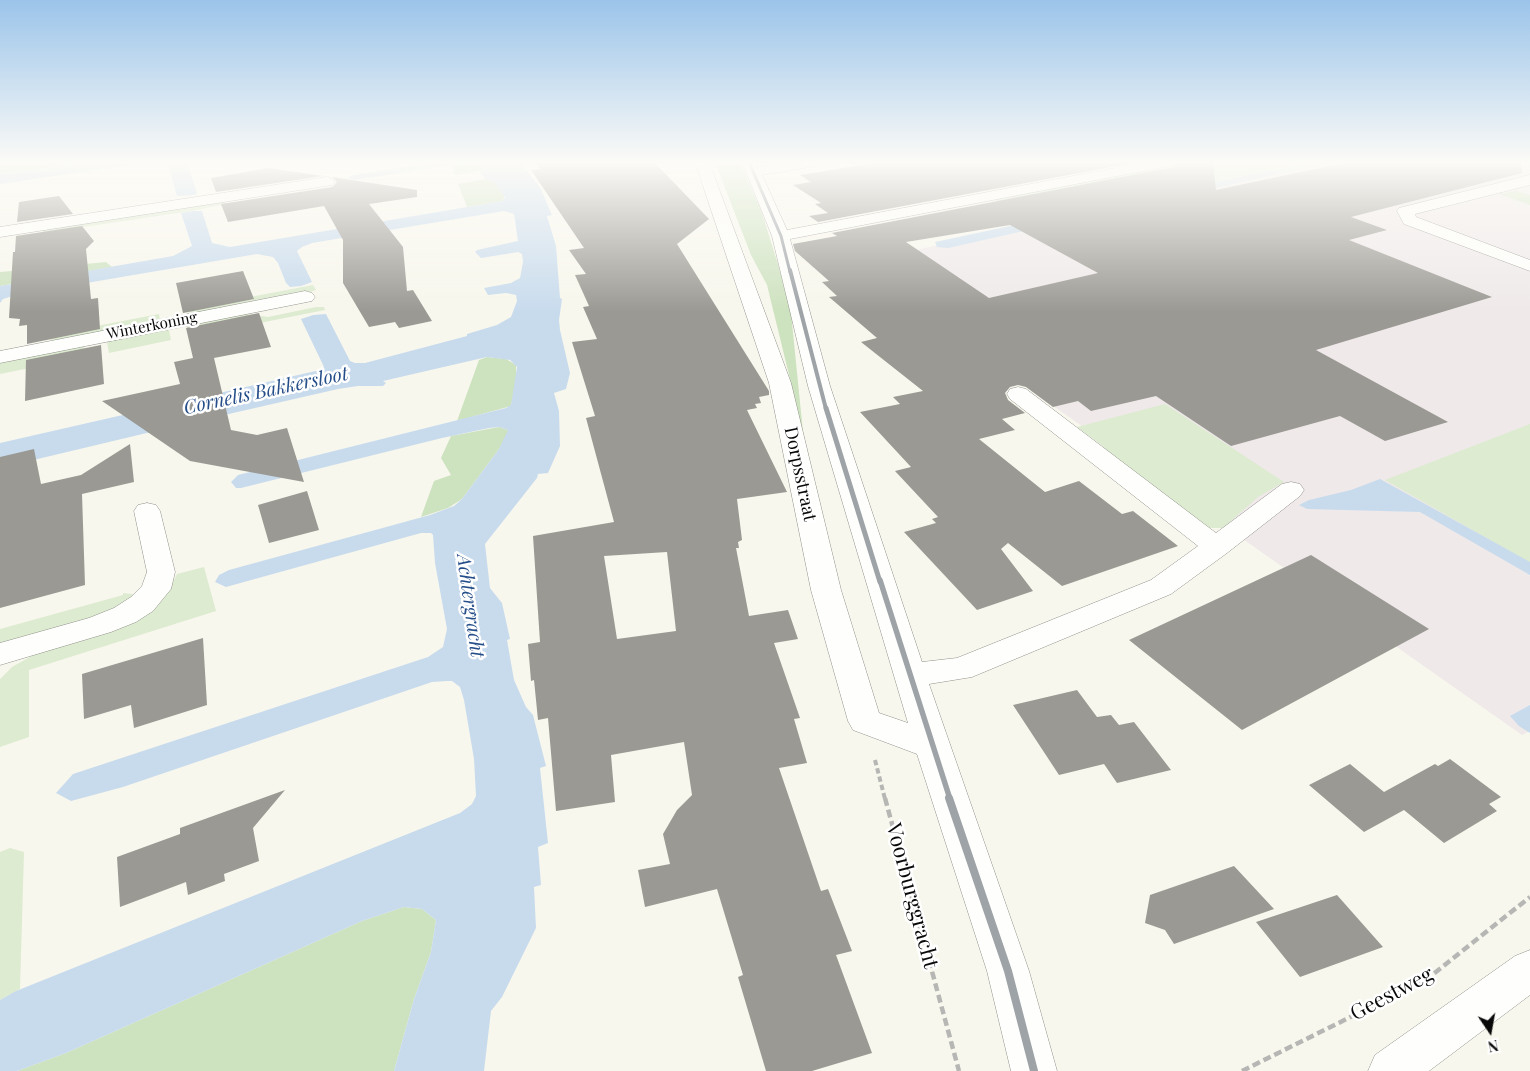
<!DOCTYPE html>
<html>
<head>
<meta charset="utf-8">
<style>
	body { margin:0 }
	#map { position:relative; width:1530px; height:1071px; overflow:hidden; background:#f8f7ed; font-family:"Playfair Display",serif }
	canvas { display:block }
	.north { position:absolute; left:1465px; top:1006px; width:50px; height:50px; -webkit-text-stroke:4px #fff; paint-order:stroke; rotate:168deg; font-size:14px; font-weight:700; line-height:20px; text-align:center; color:#090909 }
	.north::after { content:''; display:block; margin:auto; width:18px; height:22px; background:#090909; clip-path:polygon(50% 0,100% 100%,50% 72%,0 100%) }
</style>
</head>
<body>
<div id="map">
<canvas width="1530" height="1071"></canvas>
<div class="north">N</div>
</div>
<script>
const ctx = document.querySelector('canvas').getContext('2d');
ctx.lineJoin = 'round';
function fill(path, color) {
  ctx.fillStyle = color;
  ctx.fill(path, 'evenodd');
}
function poly(rows) {
  const path = new Path2D();
  for (const r of rows) {
    path.moveTo(r[0], r[1]);
    for (let i = 2; i < r.length; i += 2) path.lineTo(r[i], r[i + 1]);
  }
  return path;
}
function trace(path, color, width, dash) {
  ctx.strokeStyle = color;
  ctx.lineWidth = width;
  ctx.lineCap = dash ? 'butt' : 'round';
  ctx.setLineDash(dash || []);
  ctx.stroke(path);
}
function label(font, color, halo, rows, align = 'center') {
  ctx.font = font + ' "Playfair Display",serif';
  ctx.lineWidth = 5;
  ctx.setLineDash([]);
  ctx.textBaseline = 'middle';
  ctx.strokeStyle = halo;
  ctx.fillStyle = color;
  for (const [text, x, y, turn = 0] of rows) {
    ctx.save();
    ctx.translate(x, y);
    ctx.rotate((+turn || 0) * Math.PI / 180);
    ctx.textAlign = isNaN(turn) ? turn : align;
    if (halo) ctx.strokeText(text, 0, 0);
    ctx.fillText(text, 0, 0);
    ctx.restore();
  }
}
const industrial = poly([
	[1321,162,1530,162,1530,731,1522,735,851,264]
]);
const green = poly([
	[1184,162,1309,162,1034,220,995,200],
	[225,200,226,204,192,211,43,233,42,228],
	[313,285,316,290,310,292,195,314,187,312,187,309],
	[316,307,324,307,325,310,199,335,187,331,187,327,192,322,240,313,268,317],
	[159,314,160,321,56,340,45,339,45,336],
	[159,328,169,330,171,340,109,353,107,342],
	[84,346,85,357,0,374,0,360],
	[1165,404,1284,482,1258,497,1223,528,1205,528,1100,448,1104,447,1077,427],
	[1530,424,1530,563,1385,480],
	[204,567,216,611,29,670,29,737,0,747,0,679,12,667,44,649,156,604,167,594,177,574],
	[123,593,132,594,136,597,105,615,0,644,0,629,123,595],
	[10,848,24,852,20,989,0,1000,0,852]
]);
const forest = poly([
	[0,162,63,162,66,163,60,166,0,174],
	[715,162,740,162,762,213,790,303,803,432,767,285,751,255],
	[464,163,479,164,484,169,479,171,455,175,452,165],
	[485,179,490,179,499,186,505,194,503,201,467,207,458,184],
	[1516,191,1530,195,1530,205,1499,194],
	[106,262,112,267,0,286,0,272],
	[487,357,506,359,516,365,516,380,511,406,457,421,479,360],
	[499,427,508,430,508,433,499,449,462,499,448,508,421,517,434,481,451,475,441,458,451,436],
	[404,907,422,909,436,920,431,952,414,999,394,1071,17,1071,66,1053,362,921]
]);
const water = poly([
	[63,162,152,162,0,184,0,174,60,166,65,165],
	[167,162,187,162,197,193,195,195,177,196],
	[437,162,520,162,541,189,552,215,547,216,556,246,560,298,562,299,559,320,560,330,570,373,566,389,554,393,559,411,560,446,548,473,538,474,537,478,485,544,490,588,502,603,510,639,507,640,514,680,526,707,533,715,546,766,540,768,548,843,538,847,541,885,534,887,536,928,502,997,491,1011,484,1071,394,1071,414,999,431,952,436,920,422,909,404,907,362,921,66,1053,17,1071,0,1071,0,1000,16,991,460,813,472,804,476,796,474,759,464,700,460,687,452,681,447,681,432,682,123,787,71,801,56,793,73,774,428,657,443,647,447,629,435,563,433,535,431,533,421,533,226,587,215,582,219,575,229,570,430,515,454,506,462,499,499,449,508,430,499,427,489,428,442,438,241,488,236,488,231,482,238,475,506,408,511,405,517,367,510,360,487,357,383,381,386,383,383,386,358,386,338,389,172,427,0,468,0,443,320,370,324,367,301,319,313,315,326,314,350,361,355,363,365,363,467,336,467,334,497,325,511,317,517,301,516,295,506,293,488,295,484,288,511,283,520,278,523,262,522,254,518,252,481,258,475,252,477,250,518,241,514,214,504,211,312,243,302,247,297,251,312,282,301,286,290,287,286,283,278,263,273,257,257,254,16,295,3,299,0,303,0,286,173,256,192,246,181,213,193,211,202,211,212,243,230,247,503,201,505,197,494,182,485,179,479,171,484,168,479,164,464,163,355,180,347,178,353,175],
	[1309,162,1331,162,948,248,937,247,935,242],
	[1380,479,1530,562,1530,575,1420,512,1307,509,1299,505,1309,500,1351,490],
	[1530,705,1530,733,1519,726,1510,716]
]);
const building = poly([
	[535,162,654,162,709,219,677,244,769,391,769,395,759,397,761,403,755,404,757,408,747,410,787,492,737,499,742,540,738,542,739,548,736,548,749,616,788,610,798,639,774,643,800,718,794,719,807,763,779,768,821,891,828,889,852,951,836,955,872,1053,812,1071,766,1071,738,977,743,975,717,889,645,907,638,870,670,864,663,834,677,810,692,795,684,742,611,755,615,802,556,811,548,718,538,720,534,680,531,681,528,644,540,642,533,536,614,522,586,418,595,416,572,342,597,339,583,307,589,306,575,275,586,274,569,250,584,248,531,170,540,169],
	[667,552,676,631,617,639,604,556],
	[880,162,1138,162,818,222,809,216,828,213,815,204,821,203,793,185,811,182,800,175],
	[1178,162,1213,162,1216,190,1348,162,1521,162,1522,173,1351,217,1387,230,1349,240,1492,297,1316,350,1448,422,1385,441,1340,416,1231,446,1156,396,1091,411,1078,401,1053,407,1026,387,1018,385,1010,387,1005,393,1008,400,1025,413,1002,419,1015,430,979,439,1045,492,1079,481,1122,514,1133,511,1178,546,1062,586,1008,543,1001,549,1033,591,977,610,904,532,936,523,932,519,938,517,895,471,911,467,860,412,900,404,893,397,923,391,861,342,877,338,829,297,837,296,822,282,829,281,795,251,793,244,837,236,832,233,1174,167],
	[1010,225,1098,273,989,298,906,242],
	[269,168,323,176,216,192,211,178],
	[332,177,417,190,417,197,369,204,403,247,407,291,413,290,432,321,399,328,395,322,369,327,343,283,343,240,324,206,228,222,221,204,332,187,337,182],
	[59,196,73,214,17,222,19,202],
	[82,226,94,241,86,249,91,299,98,298,100,329,27,344,27,325,19,326,20,319,9,318,13,252,15,252,16,236],
	[243,271,254,299,183,313,176,283],
	[259,313,271,347,214,358,231,430,257,435,287,428,304,482,190,461,102,401,180,384,174,362,193,358,186,328],
	[101,345,104,384,25,401,26,360],
	[130,444,134,482,82,494,85,585,0,608,0,457,34,449,41,484,81,475],
	[307,491,319,530,269,543,258,505],
	[1311,555,1429,629,1242,730,1129,640],
	[203,638,207,705,134,728,131,705,84,719,82,674],
	[1077,690,1097,717,1111,715,1119,725,1134,722,1171,770,1117,783,1104,764,1059,775,1013,705],
	[1450,759,1501,797,1489,804,1497,811,1444,843,1404,810,1364,832,1309,785,1350,764,1384,792,1435,764,1438,766],
	[285,790,253,828,259,861,224,874,225,881,188,895,186,882,120,907,117,857,180,834,180,828],
	[1234,866,1274,909,1174,944,1165,930,1145,923,1150,895],
	[1337,895,1383,947,1300,977,1256,922]
]);
const pathFar1 = poly([
	[875,760,885,799]
]);
const path = poly([
	[885,798,959,1071],
	[1242,1071,1427,979,1530,897]
]);
const minor = poly([
	[695,162,709,162,791,383,841,590,879,713,908,723,808,386,772,236,742,162,756,162,758,167,790,162,823,162,821,165,816,166,762,175,787,230,1147,162,1176,162,1174,165,1169,166,790,239,830,386,922,662,957,658,1151,580,1198,546,1010,399,1007,394,1010,389,1018,387,1026,389,1216,533,1282,484,1291,482,1300,484,1304,490,1300,496,1227,553,1171,594,972,677,929,684,1029,971,1057,1071,1011,1071,987,971,917,754,853,730,848,721,811,590,769,383,695,162],
	[1530,175,1530,185,1415,214,1416,217,1530,260,1530,271,1404,224,1397,211,1399,208,1530,175],
	[327,177,332,179,335,182,332,185,0,237,0,227,327,177],
	[305,291,312,293,315,297,312,301,0,363,0,351,305,291],
	[147,503,156,505,160,511,175,572,171,589,153,611,136,622,111,632,0,665,0,643,89,618,114,608,131,597,142,586,147,572,134,511,138,505,147,503],
	[1530,950,1530,995,1429,1071,1368,1071,1375,1055,1515,956,1530,950]
]);
const bus1Far4 = poly([
	[749,162,781,236,790,272]
]);
const bus1Far3 = poly([
	[790,270,826,409]
]);
const bus1Far2 = poly([
	[826,408,880,582]
]);
const bus1Far1 = poly([
	[880,580,950,799]
]);
const bus1 = poly([
	[949,798,1008,971,1034,1071]
]);
const farStreetnames = [
	["Winterkoning",152,326,-11]
];
const streetNames = [
	["Dorpsstraat",800,474,78]
];
const waterNames = [
	["Cornelis Bakkersloot",266,391,-12],
	["Achtergracht",470,606,82]
];
const nearStreetnames = [
	["Voorburggracht",912,896,75],
	["Geestweg",1392,994,-28]
];
fill(industrial, '#efe9ea');
fill(green, '#ddebd0');
fill(forest, '#cde2bf');
fill(water, '#c8dbed');
fill(building, '#9a9993');
trace(minor, '#91908c', 1);
trace(pathFar1, '#b6b6b4', 4, [5.5, 3]);
trace(path, '#b6b6b4', 4.5, [8, 4]);
fill(minor, '#fefefc');
trace(bus1Far4, '#9ea3a7', 3);
trace(bus1Far3, '#9ea3a7', 4);
trace(bus1Far2, '#9ea3a7', 5);
trace(bus1Far1, '#9ea3a7', 5.5);
trace(bus1, '#9ea3a7', 8);
const sky = ctx.createLinearGradient(0, 0, 0, 312);
sky.addColorStop(0, '#9bc4ea');
sky.addColorStop(0.52, '#fcfbf7');
sky.addColorStop(1, '#fcfbf700');
ctx.fillStyle = sky;
ctx.fillRect(0, 0, 1530, 312);
label('15px', '#090909', '#fff', farStreetnames);
label('18px', '#090909', '#fff', streetNames);
label('italic 19px', '#254e89', '#fff', waterNames);
label('21px', '#090909', '#fff', nearStreetnames);
</script>
</body>
</html>
